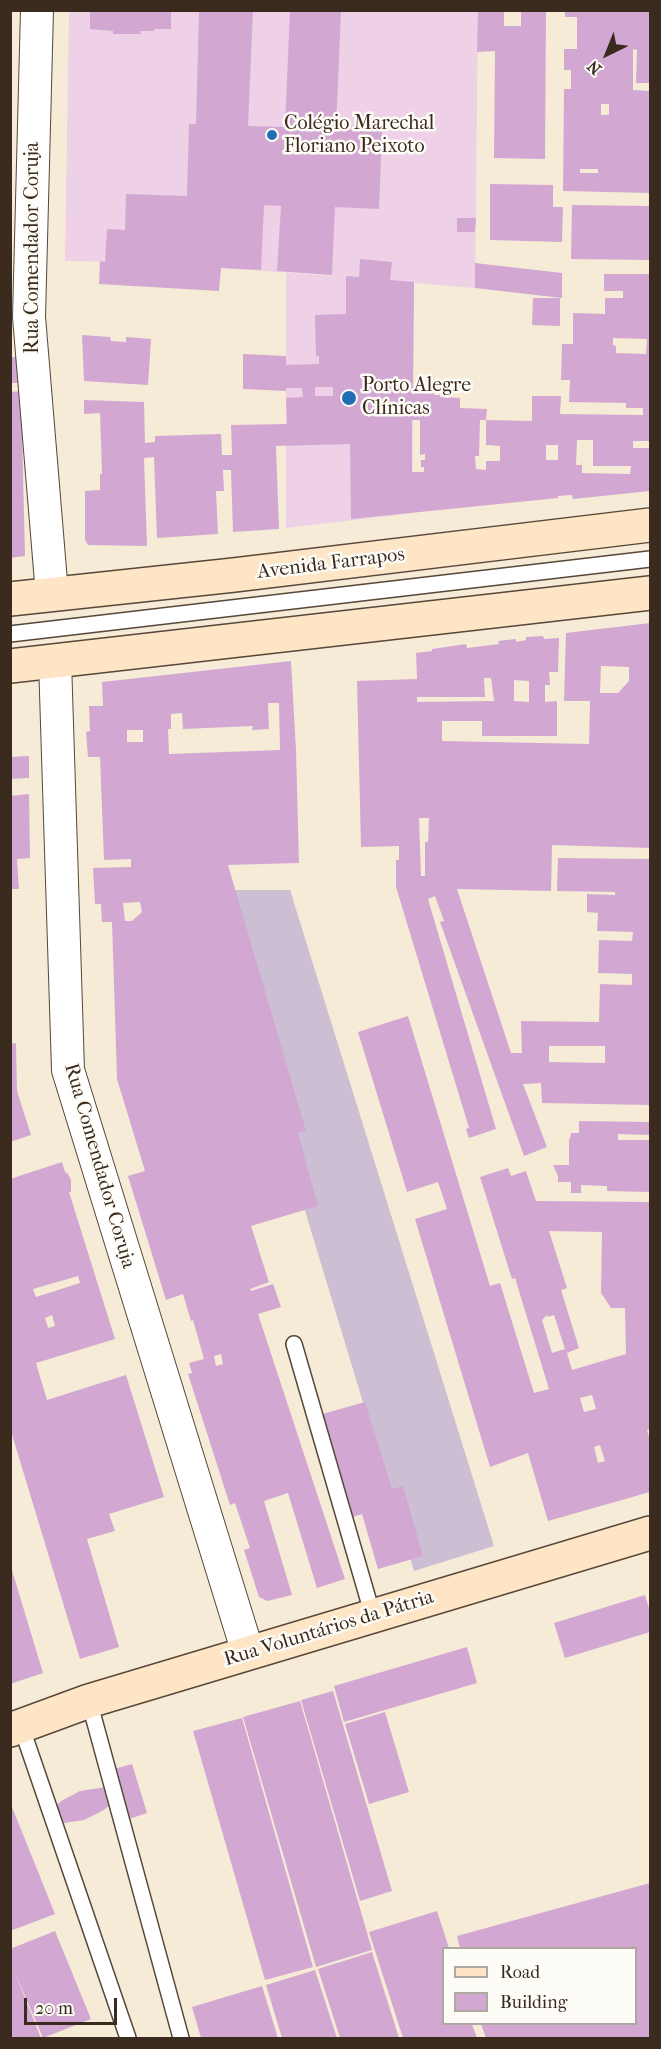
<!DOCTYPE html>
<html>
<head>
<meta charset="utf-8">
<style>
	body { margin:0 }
	#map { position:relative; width:661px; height:2049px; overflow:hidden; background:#f6ebd6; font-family:"IM FELL French Canon",serif }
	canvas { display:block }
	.frame { position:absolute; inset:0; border:12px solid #3b2a1e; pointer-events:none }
	.legend { position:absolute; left:442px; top:1947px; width:195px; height:78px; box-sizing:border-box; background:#fdfcf7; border:2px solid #afa8a0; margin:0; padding:8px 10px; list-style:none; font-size:18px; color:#3b2a1e }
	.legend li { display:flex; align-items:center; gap:12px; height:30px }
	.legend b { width:30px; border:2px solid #afa8a0 }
	.north { position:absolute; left:577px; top:24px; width:60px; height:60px; -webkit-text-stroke:4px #fdfcf7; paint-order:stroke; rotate:223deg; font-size:16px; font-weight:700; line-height:24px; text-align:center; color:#3b2a1e }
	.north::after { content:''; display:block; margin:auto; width:21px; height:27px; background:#3b2a1e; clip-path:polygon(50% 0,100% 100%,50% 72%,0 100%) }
	.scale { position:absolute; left:24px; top:1998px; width:93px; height:27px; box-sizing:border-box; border:3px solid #3b2a1e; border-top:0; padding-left:8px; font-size:18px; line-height:21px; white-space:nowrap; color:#3b2a1e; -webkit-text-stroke:4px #fdfcf7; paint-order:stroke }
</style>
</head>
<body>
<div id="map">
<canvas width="661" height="2049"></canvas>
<div class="frame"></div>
<ul class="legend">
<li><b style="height:8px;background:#fde5c5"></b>Road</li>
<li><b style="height:16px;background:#d2a8d2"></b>Building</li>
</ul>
<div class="north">N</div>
<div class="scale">20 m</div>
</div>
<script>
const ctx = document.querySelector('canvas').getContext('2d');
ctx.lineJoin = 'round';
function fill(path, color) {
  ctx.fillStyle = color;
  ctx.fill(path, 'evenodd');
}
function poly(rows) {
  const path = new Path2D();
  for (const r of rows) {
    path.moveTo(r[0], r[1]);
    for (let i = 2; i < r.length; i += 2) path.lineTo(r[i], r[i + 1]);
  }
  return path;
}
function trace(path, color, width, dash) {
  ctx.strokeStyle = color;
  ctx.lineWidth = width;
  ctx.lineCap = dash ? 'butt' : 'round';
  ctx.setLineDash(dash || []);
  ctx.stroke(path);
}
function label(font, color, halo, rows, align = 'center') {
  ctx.font = font + ' "IM FELL French Canon",serif';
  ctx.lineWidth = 5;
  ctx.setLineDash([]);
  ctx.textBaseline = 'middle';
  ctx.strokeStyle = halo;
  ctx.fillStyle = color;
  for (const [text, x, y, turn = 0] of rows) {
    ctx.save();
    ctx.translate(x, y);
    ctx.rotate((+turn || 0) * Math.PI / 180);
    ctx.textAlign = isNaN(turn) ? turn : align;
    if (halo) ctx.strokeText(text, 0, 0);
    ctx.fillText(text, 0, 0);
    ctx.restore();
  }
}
const built = poly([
	[69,11,478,11,475,288,414,283,412,513,286,528,286,273,373,278,124,262,65,261]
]);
const industrial = poly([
	[208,890,290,890,494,1546,414,1571]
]);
const building = poly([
	[90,10,171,10,171,29,154,29,154,31,140,31,141,34,113,34,113,31,90,29],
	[199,10,253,10,248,126,285,127,290,10,341,10,336,129,382,131,379,209,335,207,332,275,277,271,281,206,264,205,261,270,221,268,219,291,99,284,100,261,105,262,107,229,125,230,126,194,187,196,189,124,196,124],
	[478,10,504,10,504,26,521,26,521,10,546,10,545,159,494,158,495,51,477,52],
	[565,10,650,10,650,83,636,83,637,50,633,49,633,90,650,91,650,193,563,191,564,89,571,89,571,70,564,70,564,49,577,49,577,17,565,17],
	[601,104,609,104,609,115,601,115],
	[580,169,598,169,598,173,580,173],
	[490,184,553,185,553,207,563,207,562,242,490,240],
	[572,205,650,206,650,260,571,259],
	[457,218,476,218,475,232,457,232],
	[360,259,392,262,390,280,414,282,413,391,434,391,434,395,440,395,440,397,460,398,460,408,487,409,486,420,532,421,532,396,561,396,560,414,643,415,643,408,626,408,626,403,569,402,570,380,561,380,562,344,573,344,573,313,605,314,605,298,623,298,623,291,604,291,604,274,650,274,650,441,633,441,633,448,650,448,650,491,573,499,572,495,558,496,558,498,351,519,350,444,276,446,279,529,233,532,231,470,223,470,224,491,216,491,218,534,157,538,154,457,144,458,147,546,88,545,85,540,85,491,100,490,100,474,102,474,100,413,84,414,84,400,144,402,145,443,155,442,155,436,221,434,222,455,232,455,231,425,287,424,286,398,303,397,302,388,286,388,286,391,243,389,243,354,286,356,286,365,319,364,319,356,316,356,315,315,346,314,346,276,359,277],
	[613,338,647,339,646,354,616,353,616,346,613,345],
	[315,387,333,387,333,396,315,396],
	[412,420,420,420,420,455,425,454,425,460,421,460,421,467,424,467,424,472,412,472],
	[480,420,486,420,486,445,500,446,500,461,486,461,486,470,476,469,475,456,479,456],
	[577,440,593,440,593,466,631,466,630,474,582,473,582,465,576,465],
	[546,445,558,445,558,460,546,460],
	[475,263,562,273,562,298,475,288],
	[533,298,560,298,560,326,532,325],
	[82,335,110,337,111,341,126,342,126,337,151,339,148,385,84,381],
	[10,357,21,357,21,383,10,383],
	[21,391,25,556,10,558,10,392],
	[650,623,650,848,552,845,551,891,457,889,511,1053,522,1053,521,1021,599,1022,600,984,632,985,632,974,598,973,599,940,632,941,633,932,597,931,598,913,587,912,587,894,615,895,615,892,557,891,558,858,650,859,650,1105,542,1103,541,1083,523,1084,547,1147,524,1156,440,922,444,921,435,896,428,899,496,1129,469,1138,466,1129,469,1128,396,887,396,860,399,860,399,846,361,847,357,681,417,679,416,653,432,651,432,649,466,644,467,648,499,644,498,641,516,639,516,642,526,640,526,637,543,636,544,639,559,638,558,672,549,672,550,685,545,685,545,702,557,701,557,736,482,736,482,721,442,721,442,741,589,744,590,701,564,701,566,633],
	[601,666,629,667,629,681,618,693,600,693],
	[484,678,491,678,494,701,417,702,417,697,485,697],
	[514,680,529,681,529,702,514,701],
	[419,818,429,818,428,842,425,842,425,876,421,876],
	[549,1046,605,1046,605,1063,549,1062],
	[291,661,296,750,299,863,228,865,306,1131,298,1133,318,1206,251,1226,269,1282,250,1289,251,1291,273,1284,281,1307,258,1314,345,1579,317,1588,288,1493,264,1501,292,1595,267,1601,259,1597,244,1550,250,1548,235,1503,230,1505,188,1374,192,1373,189,1363,204,1359,193,1320,191,1321,183,1294,166,1300,128,1176,145,1171,117,1079,112,922,102,922,101,904,95,904,93,868,131,867,131,859,104,860,100,757,88,757,86,732,90,731,89,706,103,706,102,682],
	[268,703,279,703,280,750,169,754,168,729,171,729,171,714,182,713,183,729,253,726,252,730,269,729],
	[127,730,143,730,143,742,127,742],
	[140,902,142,912,132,921,125,921,123,903],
	[221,1354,223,1364,216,1366,214,1356],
	[29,756,29,778,10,779,10,757],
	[29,794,30,858,17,859,19,889,10,889,10,796],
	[408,1016,490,1286,500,1283,534,1393,549,1389,515,1278,512,1279,480,1177,508,1168,511,1176,526,1171,536,1201,650,1202,650,1429,647,1430,650,1440,650,1492,548,1521,528,1453,490,1467,415,1219,447,1209,438,1182,407,1192,358,1032],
	[549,1231,602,1232,601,1293,611,1308,625,1308,626,1354,572,1370,567,1353,579,1348,561,1290,567,1288],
	[547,1315,548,1317,554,1315,565,1349,552,1353,542,1320],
	[592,1395,596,1409,584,1412,580,1398],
	[600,1445,605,1461,598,1463,594,1447],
	[16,1043,17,1091,31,1135,10,1142,10,1044],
	[579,1121,650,1122,650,1135,618,1134,618,1140,650,1140,650,1192,607,1191,607,1186,581,1185,581,1193,571,1193,571,1182,558,1182,558,1176,553,1165,569,1165,569,1139,570,1139,571,1133,579,1133],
	[62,1162,65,1172,68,1174,71,1180,71,1192,69,1192,115,1339,36,1363,47,1400,126,1375,164,1497,109,1514,115,1531,87,1539,119,1647,80,1659,10,1428,10,1179],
	[78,1276,80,1283,36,1297,33,1289],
	[52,1315,55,1326,48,1328,45,1318],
	[365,1402,392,1489,403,1486,423,1556,378,1569,362,1514,350,1518,319,1415],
	[11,1567,43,1673,10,1684,10,1568],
	[645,1595,650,1612,650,1632,565,1658,554,1623],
	[467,1647,477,1683,344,1722,334,1686],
	[333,1691,392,1891,360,1901,301,1700],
	[300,1701,372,1950,316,1967,243,1717],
	[385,1712,409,1792,369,1804,345,1724],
	[242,1718,313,1967,265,1980,193,1731],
	[132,1764,147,1813,129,1819,114,1769],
	[106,1787,113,1803,102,1811,84,1820,57,1824,51,1809,63,1800,80,1791],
	[10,1802,55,1914,10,1931],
	[650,1883,650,2038,486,2038,481,2024,636,2024,636,1948,460,1948,457,1936],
	[437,1911,449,1948,444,1948,444,2024,472,2024,477,2038,403,2038,369,1932],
	[55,1931,91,2019,43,2038,10,1961,10,1949],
	[372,1952,399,2038,340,2038,318,1969],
	[10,1963,11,1963,41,2038,10,2038],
	[315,1970,337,2038,282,2038,266,1985],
	[262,1986,278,2038,201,2038,192,2007]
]);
const lane = poly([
	[10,634,650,559],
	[294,1344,373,1616],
	[89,1701,181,2038],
	[21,1726,128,2038]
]);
const street = poly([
	[37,10,29,317,52,594],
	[55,661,68,1070,248,1653]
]);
const secondary = poly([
	[10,599,234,575,650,525],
	[10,666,650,593],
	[10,1730,89,1701,650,1533]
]);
const markers = [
	[272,135,6,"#1f6fb2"],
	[349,398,8,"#1f6fb2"]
];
const poiNames = [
	["Colégio Marechal",284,124],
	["Floriano Peixoto",284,147],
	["Porto Alegre",362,386],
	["Clínicas",362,409]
];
const streetNames = [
	["Rua Comendador Coruja",33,248,-90],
	["Avenida Farrapos",331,564,-7],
	["Rua Comendador Coruja",99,1166,74],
	["Rua Voluntários da Pátria",329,1629,-17]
];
fill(built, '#eed0e7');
fill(industrial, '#ccbed3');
fill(building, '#d2a8d2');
trace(lane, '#57473a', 18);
trace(street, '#57473a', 34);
trace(secondary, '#57473a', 36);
trace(lane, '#fff', 15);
trace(street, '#fff', 32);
trace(secondary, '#fde5c5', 33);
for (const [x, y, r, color] of markers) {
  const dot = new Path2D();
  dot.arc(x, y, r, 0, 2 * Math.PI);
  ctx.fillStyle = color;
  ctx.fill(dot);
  trace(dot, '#fdfcf7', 2);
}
label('20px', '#3b2a1e', '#fdfcf7', poiNames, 'left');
label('20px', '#3b2a1e', '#fdfcf7', streetNames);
</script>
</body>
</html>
